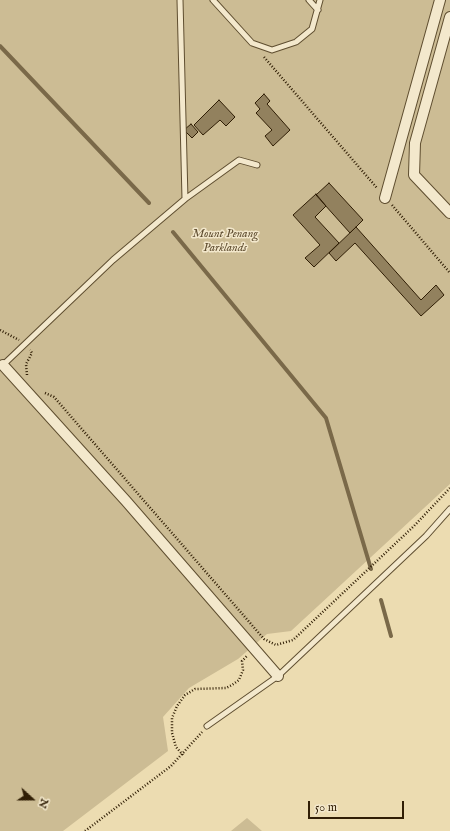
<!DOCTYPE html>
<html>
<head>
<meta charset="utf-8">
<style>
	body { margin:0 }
	#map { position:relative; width:450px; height:831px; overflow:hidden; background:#ecdcb1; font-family:"IM FELL English",serif }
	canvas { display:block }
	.north { position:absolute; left:12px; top:779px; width:40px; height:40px; -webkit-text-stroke:3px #f3e8cc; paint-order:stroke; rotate:111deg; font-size:11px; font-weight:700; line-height:16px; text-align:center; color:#301e05 }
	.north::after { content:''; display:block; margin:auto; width:14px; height:18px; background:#301e05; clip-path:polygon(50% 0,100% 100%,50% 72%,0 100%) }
	.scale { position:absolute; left:308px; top:801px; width:96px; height:18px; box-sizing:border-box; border:2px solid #301e05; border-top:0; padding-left:5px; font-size:12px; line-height:14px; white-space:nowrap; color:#301e05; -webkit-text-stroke:3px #f3e8cc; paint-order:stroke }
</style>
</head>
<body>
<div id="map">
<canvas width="450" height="831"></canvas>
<div class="north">N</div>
<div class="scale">50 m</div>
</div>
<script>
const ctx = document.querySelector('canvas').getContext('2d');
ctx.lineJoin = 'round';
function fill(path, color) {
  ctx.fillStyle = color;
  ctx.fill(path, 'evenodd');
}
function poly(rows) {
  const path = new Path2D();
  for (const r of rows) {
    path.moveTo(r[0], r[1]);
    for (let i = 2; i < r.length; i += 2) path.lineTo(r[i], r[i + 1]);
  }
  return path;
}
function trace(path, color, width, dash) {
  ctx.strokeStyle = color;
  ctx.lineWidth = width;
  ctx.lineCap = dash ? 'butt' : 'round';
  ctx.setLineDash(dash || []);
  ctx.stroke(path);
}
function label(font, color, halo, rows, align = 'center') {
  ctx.font = font + ' "IM FELL English",serif';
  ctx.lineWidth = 3;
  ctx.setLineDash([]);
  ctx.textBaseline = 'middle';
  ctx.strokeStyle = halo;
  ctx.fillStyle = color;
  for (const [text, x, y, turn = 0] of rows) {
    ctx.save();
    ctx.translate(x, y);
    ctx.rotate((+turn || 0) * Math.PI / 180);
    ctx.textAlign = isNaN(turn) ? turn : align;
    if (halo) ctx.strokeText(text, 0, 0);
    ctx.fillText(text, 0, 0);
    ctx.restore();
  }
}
const green = poly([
	[0,0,450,0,450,484,291,631,267,634,238,659,189,688,163,717,168,751,63,831,0,831],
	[247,818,262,831,231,831]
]);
const stream = poly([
	[0,46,149,203],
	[173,232,326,418,371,569],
	[381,600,391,636]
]);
const building = poly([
	[264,94,270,101,267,104,290,130,273,146,265,136,272,130,256,113,260,109,255,103,264,94],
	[219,100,235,117,226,126,220,120,203,135,194,125,219,100],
	[191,124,198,132,192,138,184,130,191,124],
	[329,183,363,220,350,233,316,195,329,183],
	[316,194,326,206,315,217,339,243,314,267,305,258,320,245,293,215,316,194],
	[356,227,421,300,436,285,444,295,421,316,355,243,336,261,329,253,356,227]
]);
const path = poly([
	[264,57,377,188],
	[392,205,450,273],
	[0,330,19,340],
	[27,375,26,364,32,353,30,350],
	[45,393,54,397,264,639,276,645,293,640,414,526,450,488],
	[183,755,176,747,172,733,172,718,177,706,185,695,195,689,226,688,232,685,239,680,243,670,242,661,247,656],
	[85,831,171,766,202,732]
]);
const service = poly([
	[180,0,185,199],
	[213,0,252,43,272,50,296,42,312,29,320,0],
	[309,0,318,10],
	[2,366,113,260,185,199,239,160,257,165],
	[207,726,278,676,426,536,450,509]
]);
const minor = poly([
	[450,17,415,143,414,175,450,213],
	[385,198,440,0],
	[3,365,126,501,278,676]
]);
const parkNames = [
	["Mount Penang",225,235],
	["Parklands",225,249]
];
fill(green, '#ccbc94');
trace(stream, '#7a6949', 4);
fill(building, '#92815e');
trace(building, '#301e05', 1);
trace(service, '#5f4e30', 7);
trace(minor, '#5f4e30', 12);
trace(path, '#301e05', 2.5, [1, 2]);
trace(service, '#f3e8cc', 5);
trace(minor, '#f3e8cc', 10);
label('italic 12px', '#5f4d30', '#f3e8cc', parkNames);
</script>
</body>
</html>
